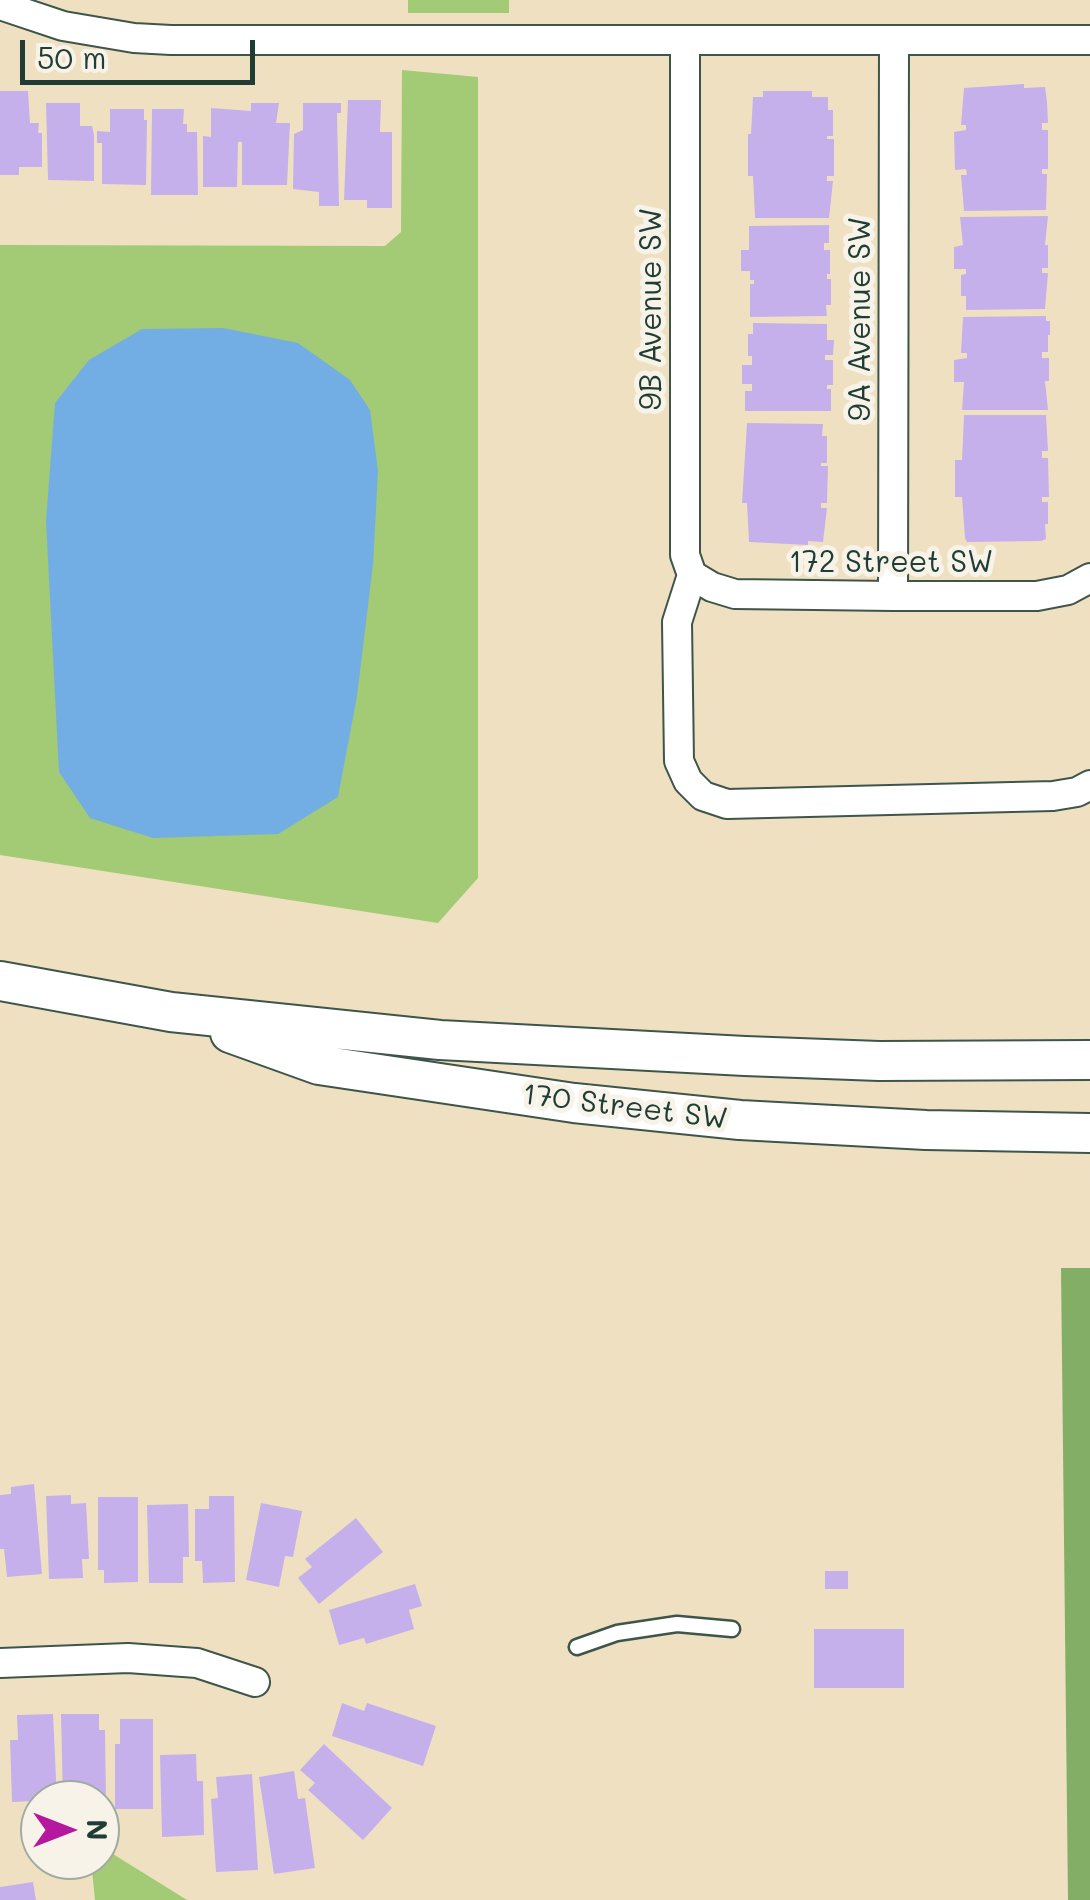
<!DOCTYPE html>
<html>
<head>
<meta charset="utf-8">
<style>
	body { margin:0 }
	#map { position:relative; width:1090px; height:1900px; overflow:hidden; background:#efe0c2; font-family:Mali,sans-serif }
	canvas { display:block }
	.north { position:absolute; left:20px; top:1780px; width:100px; height:100px; box-sizing:border-box; background:#f7f3e8; border:2px solid #a1aaa0; border-radius:50%; rotate:90deg; font-size:28px; font-weight:700; line-height:40px; text-align:center; color:#1f3d34 }
	.north::after { content:''; display:block; margin:auto; width:35px; height:45px; background:#b5179e; clip-path:polygon(50% 0,100% 100%,50% 72%,0 100%) }
	.scale { position:absolute; left:20px; top:40px; width:235px; height:45px; box-sizing:border-box; border:5px solid #1f3d34; border-top:0; padding-left:12px; font-size:30px; line-height:35px; white-space:nowrap; color:#1f3d34; -webkit-text-stroke:8px #f7f3e8; paint-order:stroke }
</style>
</head>
<body>
<div id="map">
<canvas width="1090" height="1900"></canvas>
<div class="north">N</div>
<div class="scale">50 m</div>
</div>
<script>
const ctx = document.querySelector('canvas').getContext('2d');
ctx.lineJoin = 'round';
function fill(path, color) {
  ctx.fillStyle = color;
  ctx.fill(path, 'evenodd');
}
function poly(rows) {
  const path = new Path2D();
  for (const r of rows) {
    path.moveTo(r[0], r[1]);
    for (let i = 2; i < r.length; i += 2) path.lineTo(r[i], r[i + 1]);
  }
  return path;
}
function trace(path, color, width, dash) {
  ctx.strokeStyle = color;
  ctx.lineWidth = width;
  ctx.lineCap = dash ? 'butt' : 'round';
  ctx.setLineDash(dash || []);
  ctx.stroke(path);
}
function label(font, color, halo, rows, align = 'center') {
  ctx.font = font + ' Mali,sans-serif';
  ctx.lineWidth = 10;
  ctx.setLineDash([]);
  ctx.textBaseline = 'middle';
  ctx.strokeStyle = halo;
  ctx.fillStyle = color;
  for (const [text, x, y, turn = 0] of rows) {
    ctx.save();
    ctx.translate(x, y);
    ctx.rotate((+turn || 0) * Math.PI / 180);
    ctx.textAlign = isNaN(turn) ? turn : align;
    if (halo) ctx.strokeText(text, 0, 0);
    ctx.fillText(text, 0, 0);
    ctx.restore();
  }
}
const green = poly([
	[408,0,509,0,509,13,408,13],
	[402,70,478,77,478,878,438,923,0,855,0,245,385,246,401,232],
	[100,1846,187,1900,95,1900,91,1860,100,1860]
]);
const forest = poly([
	[1061,1268,1090,1268,1090,1900,1068,1900]
]);
const water = poly([
	[223,328,298,343,350,380,370,410,378,471,373,564,357,696,338,797,278,834,153,838,90,818,59,772,46,521,55,403,89,360,142,329]
]);
const building = poly([
	[1024,84,1024,88,1045,87,1047,102,1048,123,1042,123,1042,130,1048,130,1048,169,1042,169,1042,174,1047,174,1046,210,964,211,961,175,967,175,966,169,955,170,954,132,966,130,966,125,961,125,964,88],
	[0,91,28,91,30,123,39,123,38,133,42,133,42,167,19,167,19,175,0,175],
	[763,91,812,91,812,97,828,97,828,110,833,110,833,136,827,136,827,139,834,139,834,176,827,176,827,181,833,181,829,218,755,218,753,176,748,176,748,134,751,134,753,97,763,97],
	[348,100,381,100,380,132,392,132,392,208,367,208,367,200,344,200],
	[46,103,80,103,80,126,92,126,94,135,94,181,48,180],
	[251,103,279,103,276,123,290,123,287,185,242,185,242,142,238,142,237,187,203,187,203,136,211,137,211,108,251,111],
	[303,103,341,103,341,113,337,113,339,206,319,206,319,192,293,189,294,134,303,130],
	[110,109,144,109,144,120,147,120,146,185,102,184,102,143,97,143,97,131,110,132],
	[152,109,184,109,183,124,187,124,187,132,197,132,198,195,151,195],
	[1048,216,1045,245,1048,245,1048,268,1042,268,1042,273,1048,273,1045,309,966,310,966,296,961,296,961,275,966,274,966,269,954,269,954,247,963,245,960,217],
	[829,225,829,243,824,243,824,250,830,250,830,274,827,274,827,279,831,279,831,305,826,305,827,316,750,317,750,284,754,284,754,280,750,280,750,271,741,271,741,250,749,250,749,226],
	[1046,316,1046,321,1050,321,1050,335,1048,335,1048,352,1042,352,1042,358,1049,358,1049,381,1045,381,1048,410,962,410,964,382,954,382,954,360,967,358,967,353,961,353,963,317],
	[753,323,827,324,827,340,834,340,833,355,825,355,825,360,833,360,833,385,827,385,827,389,831,389,831,411,745,411,745,391,752,391,752,384,742,384,742,365,752,365,752,356,748,356,748,334,753,334],
	[964,415,1046,415,1048,451,1042,451,1042,458,1048,458,1049,497,1042,497,1042,502,1048,502,1048,524,1045,524,1046,539,1041,541,967,542,965,538,962,497,955,497,955,460,962,460],
	[747,423,823,424,822,436,827,436,827,463,821,463,821,466,828,466,827,503,821,503,821,508,827,508,823,542,808,541,808,545,749,542,747,503,742,503],
	[34,1484,42,1574,7,1577,4,1549,0,1549,0,1495,11,1494,11,1487],
	[71,1495,71,1504,86,1503,89,1559,82,1559,83,1578,49,1579,46,1496],
	[209,1496,234,1496,235,1582,203,1583,202,1561,195,1561,195,1509,209,1509],
	[98,1497,138,1497,138,1582,104,1583,104,1570,98,1570],
	[261,1503,302,1511,293,1557,285,1556,279,1587,246,1580],
	[188,1504,189,1557,183,1557,183,1583,149,1583,147,1505],
	[356,1518,383,1552,319,1604,298,1578,312,1567,305,1559],
	[825,1571,848,1571,848,1589,825,1589],
	[415,1584,422,1606,409,1610,414,1629,366,1644,364,1638,339,1645,329,1610],
	[814,1629,904,1629,904,1688,814,1688],
	[342,1703,364,1711,367,1703,436,1726,423,1766,332,1736],
	[53,1714,57,1800,12,1802,10,1740,18,1740,17,1715],
	[61,1714,99,1714,99,1730,105,1730,106,1802,63,1800],
	[120,1719,153,1719,153,1809,115,1809,115,1744,120,1744],
	[324,1744,392,1808,363,1840,308,1790,315,1783,300,1770],
	[196,1754,197,1781,203,1781,204,1835,162,1837,160,1755],
	[294,1771,298,1799,305,1798,315,1868,274,1874,259,1777],
	[252,1774,258,1870,216,1872,211,1799,218,1798,216,1777],
	[33,1882,36,1900,0,1900,0,1887]
]);
const service = poly([
	[577,1647,617,1633,677,1624,732,1629]
]);
const minor = poly([
	[0,5,63,26,134,38,171,40,1090,40],
	[685,41,685,555,692,575],
	[692,575,677,622,679,761,688,781,703,796,727,804,1053,796,1077,792,1090,785],
	[692,575,712,587,735,594,893,596,1037,596,1068,590,1090,578],
	[893,596,894,42],
	[0,1663,128,1658,197,1663,255,1682]
]);
const secondary = poly([
	[0,981,171,1012,440,1040,745,1056,879,1061,1090,1060],
	[230,1033,319,1065,574,1103,740,1120,926,1130,1090,1133]
]);
const streetNames = [
	["9B Avenue SW",652,309,-90],
	["9A Avenue SW",861,319,-90],
	["172 Street SW",891,563],
	["170 Street SW",625,1107,7]
];
fill(green, '#a3ca74');
fill(forest, '#82ae66');
fill(water, '#72aee3');
fill(building, '#c6b0ec');
trace(service, '#3e5549', 19);
trace(minor, '#3e5549', 32);
trace(secondary, '#3e5549', 42);
trace(service, '#fff', 14);
trace(minor, '#fff', 28);
trace(secondary, '#fff', 38);
label('30px', '#1f3d34', '#f7f3e8', streetNames);
</script>
</body>
</html>
